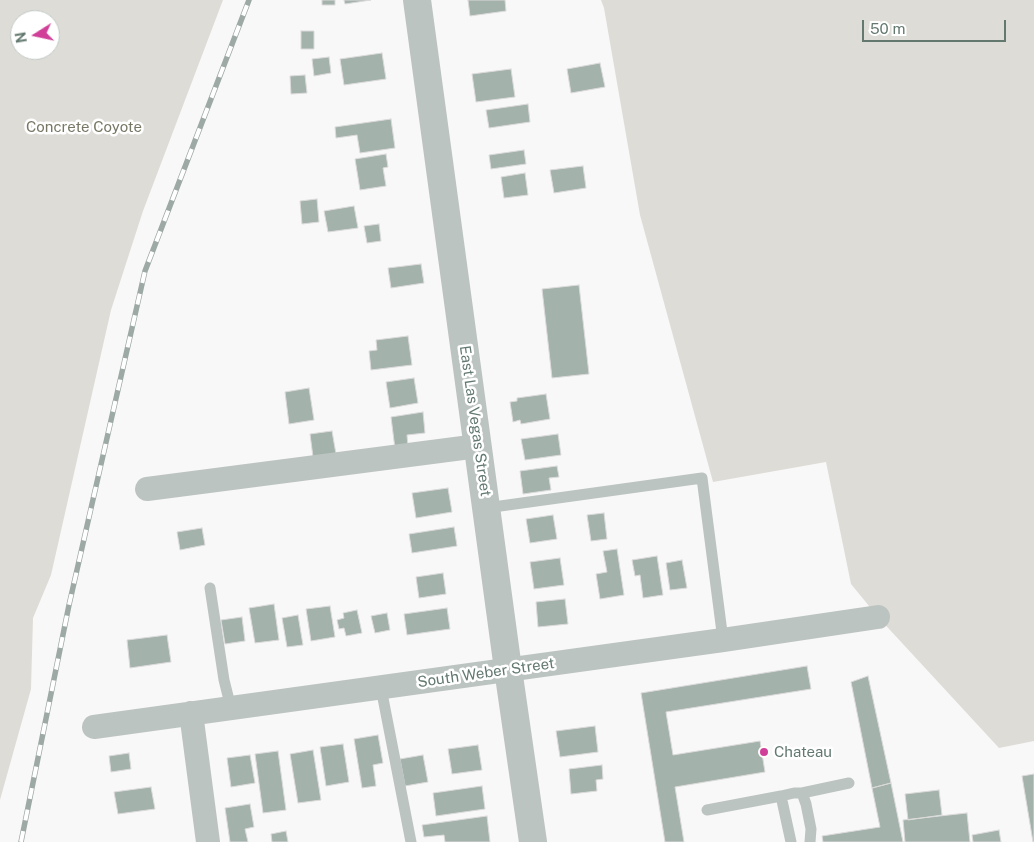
<!DOCTYPE html>
<html>
<head>
<meta charset="utf-8">
<style>
	body { margin:0 }
	#map { position:relative; width:1034px; height:842px; overflow:hidden; background:#f9f8f8; font-family:"Public Sans",sans-serif }
	canvas { display:block }
	.north { position:absolute; left:10px; top:10px; width:50px; height:50px; box-sizing:border-box; background:#fff; border:1px solid #c1c9c6; border-radius:50%; rotate:260deg; font-size:14px; font-weight:700; line-height:20px; text-align:center; color:#637970 }
	.north::after { content:''; display:block; margin:auto; width:18px; height:22px; background:#d04098; clip-path:polygon(50% 0,100% 100%,50% 72%,0 100%) }
	.scale { position:absolute; left:862px; top:20px; width:144px; height:22px; box-sizing:border-box; border:2px solid #637970; border-top:0; padding-left:6px; font-size:15px; line-height:18px; white-space:nowrap; color:#637970; -webkit-text-stroke:4px #fff; paint-order:stroke }
</style>
</head>
<body>
<div id="map">
<canvas width="1034" height="842"></canvas>
<div class="north">N</div>
<div class="scale">50 m</div>
</div>
<script>
const ctx = document.querySelector('canvas').getContext('2d');
ctx.lineJoin = 'round';
function fill(path, color) {
  ctx.fillStyle = color;
  ctx.fill(path, 'evenodd');
}
function poly(rows) {
  const path = new Path2D();
  for (const r of rows) {
    path.moveTo(r[0], r[1]);
    for (let i = 2; i < r.length; i += 2) path.lineTo(r[i], r[i + 1]);
  }
  return path;
}
function trace(path, color, width, dash) {
  ctx.strokeStyle = color;
  ctx.lineWidth = width;
  ctx.lineCap = dash ? 'butt' : 'round';
  ctx.setLineDash(dash || []);
  ctx.stroke(path);
}
function label(font, color, halo, rows, align = 'center') {
  ctx.font = font + ' "Public Sans",sans-serif';
  ctx.lineWidth = 5;
  ctx.setLineDash([]);
  ctx.textBaseline = 'middle';
  ctx.strokeStyle = halo;
  ctx.fillStyle = color;
  for (const [text, x, y, turn = 0] of rows) {
    ctx.save();
    ctx.translate(x, y);
    ctx.rotate((+turn || 0) * Math.PI / 180);
    ctx.textAlign = isNaN(turn) ? turn : align;
    if (halo) ctx.strokeText(text, 0, 0);
    ctx.fillText(text, 0, 0);
    ctx.restore();
  }
}
const green = poly([
	[0,0,223,0,143,211,111,310,51,575,33,618,31,689,0,800],
	[20,20,50,20,50,50,20,50],
	[601,0,1034,0,1034,741,999,748,878,617,851,584,826,462,713,482,640,215,604,8]
]);
const building = poly([
	[322,0,335,0,335,5,322,5,322,0],
	[344,0,371,0,345,4,344,0],
	[468,0,505,0,506,11,470,16,468,0],
	[301,31,314,31,314,49,301,49,301,31],
	[382,53,386,79,344,85,340,59,382,53],
	[329,57,331,73,314,76,312,59,329,57],
	[600,63,605,87,571,93,567,69,600,63],
	[511,69,515,97,476,102,472,74,511,69],
	[305,75,307,93,291,94,290,76,305,75],
	[528,104,530,122,489,128,486,110,528,104],
	[391,119,395,148,360,153,357,135,336,138,335,127,391,119],
	[524,150,526,164,491,169,489,155,524,150],
	[386,154,388,167,383,168,386,186,360,190,355,159,386,154],
	[583,166,586,188,554,193,550,170,583,166],
	[525,173,528,195,504,198,501,177,525,173],
	[317,199,319,222,302,224,300,201,317,199],
	[354,206,358,228,328,232,324,211,354,206],
	[379,224,381,241,367,243,364,226,379,224],
	[421,264,424,283,391,288,388,268,421,264],
	[579,285,589,374,552,378,542,289,579,285],
	[408,336,412,365,371,370,369,351,377,350,376,340,408,336],
	[414,378,418,403,390,408,386,382,414,378],
	[309,388,314,420,289,424,285,392,309,388],
	[546,394,550,419,521,424,520,420,513,422,510,402,517,401,517,398,546,394],
	[423,412,425,433,407,435,408,447,395,449,391,417,423,412],
	[332,431,336,454,313,457,310,434,332,431],
	[558,434,561,455,525,460,521,439,558,434],
	[557,466,559,477,549,478,551,490,523,494,520,471,557,466],
	[448,488,452,512,416,518,412,493,448,488],
	[604,513,607,539,591,541,587,515,604,513],
	[553,515,557,539,530,543,526,519,553,515],
	[454,527,457,546,412,553,409,534,454,527],
	[202,528,205,545,180,550,177,532,202,528],
	[617,549,624,595,600,599,596,574,607,572,603,551,617,549],
	[657,556,663,595,643,598,640,575,635,576,632,560,657,556],
	[560,558,564,585,534,589,530,562,560,558],
	[682,560,687,588,670,590,666,563,682,560],
	[443,573,446,594,419,598,416,577,443,573],
	[565,599,568,624,538,627,536,602,565,599],
	[274,604,279,640,255,643,249,608,274,604],
	[330,606,335,637,311,641,306,609,330,606],
	[447,608,450,629,407,635,404,614,447,608],
	[357,610,362,633,346,636,344,628,339,629,337,620,344,618,343,613,357,610],
	[387,613,390,630,375,633,371,616,387,613],
	[298,615,303,645,287,647,282,618,298,615],
	[242,617,245,641,225,644,221,620,242,617],
	[167,635,171,662,130,668,127,640,167,635],
	[807,666,811,689,666,712,673,755,760,741,765,772,675,787,684,842,665,842,641,693,807,666],
	[868,676,891,783,872,788,851,682,868,676],
	[595,726,598,752,560,757,556,731,595,726],
	[378,735,383,763,373,765,376,786,362,788,354,739,378,735],
	[343,744,349,782,326,786,320,747,343,744],
	[478,745,482,770,452,774,448,749,478,745],
	[313,750,321,800,298,803,290,754,313,750],
	[278,751,286,810,263,813,255,754,278,751],
	[129,753,131,769,111,772,109,756,129,753],
	[250,755,255,783,231,787,227,758,250,755],
	[423,755,428,782,405,786,400,759,423,755],
	[602,765,603,779,596,780,597,791,571,794,569,769,602,765],
	[1034,774,1034,842,1033,842,1022,776,1034,774],
	[891,783,903,842,823,842,822,836,880,827,872,788,891,783],
	[482,786,485,809,436,816,433,793,482,786],
	[151,787,155,809,118,814,114,792,151,787],
	[939,790,942,815,908,820,905,794,939,790],
	[250,804,254,827,245,829,248,842,230,842,225,808,250,804],
	[967,813,970,842,905,842,903,820,967,813],
	[487,816,490,842,445,842,444,835,424,837,422,825,487,816],
	[999,830,1001,842,973,842,972,835,999,830],
	[286,831,288,842,272,842,271,834,286,831]
]);
const service = poly([
	[486,508,702,478,723,640],
	[210,588,224,680,231,708],
	[381,688,411,842],
	[802,793,849,783],
	[781,796,794,793,802,793,806,804,811,829,810,842],
	[707,810,781,796,791,842]
]);
const minor = poly([
	[147,489,478,446],
	[191,713,208,842],
	[94,727,723,640,878,617]
]);
const tertiary = poly([
	[417,0,508,669,533,842]
]);
const rail = poly([
	[21,842,69,605,145,271,249,0]
]);
const markers = [
	[764,752,5,"#d04098"]
];
const parkNames = [
	["Concrete Coyote",84,127]
];
const streetNames = [
	["East Las Vegas Street",475,421,82],
	["South Weber Street",486,673,-8]
];
const poiNames = [
	["Chateau",774,752]
];
fill(green, '#dedcd7');
fill(building, '#a4b2ac');
trace(building, '#dbdada', 1);
trace(service, '#bcc4c1', 11);
trace(minor, '#bcc4c1', 24);
trace(tertiary, '#bcc4c1', 28);
trace(rail, '#9da9a5', 5.5);
trace(rail, '#fff', 4, [11]);
for (const [x, y, r, color] of markers) {
  const dot = new Path2D();
  dot.arc(x, y, r, 0, 2 * Math.PI);
  ctx.fillStyle = color;
  ctx.fill(dot);
  trace(dot, '#fff', 2);
}
label('15px', '#787766', '#fff', parkNames);
label('15px', '#637970', '#fff', streetNames);
label('15px', '#637970', '#fff', poiNames, 'left');
</script>
</body>
</html>
